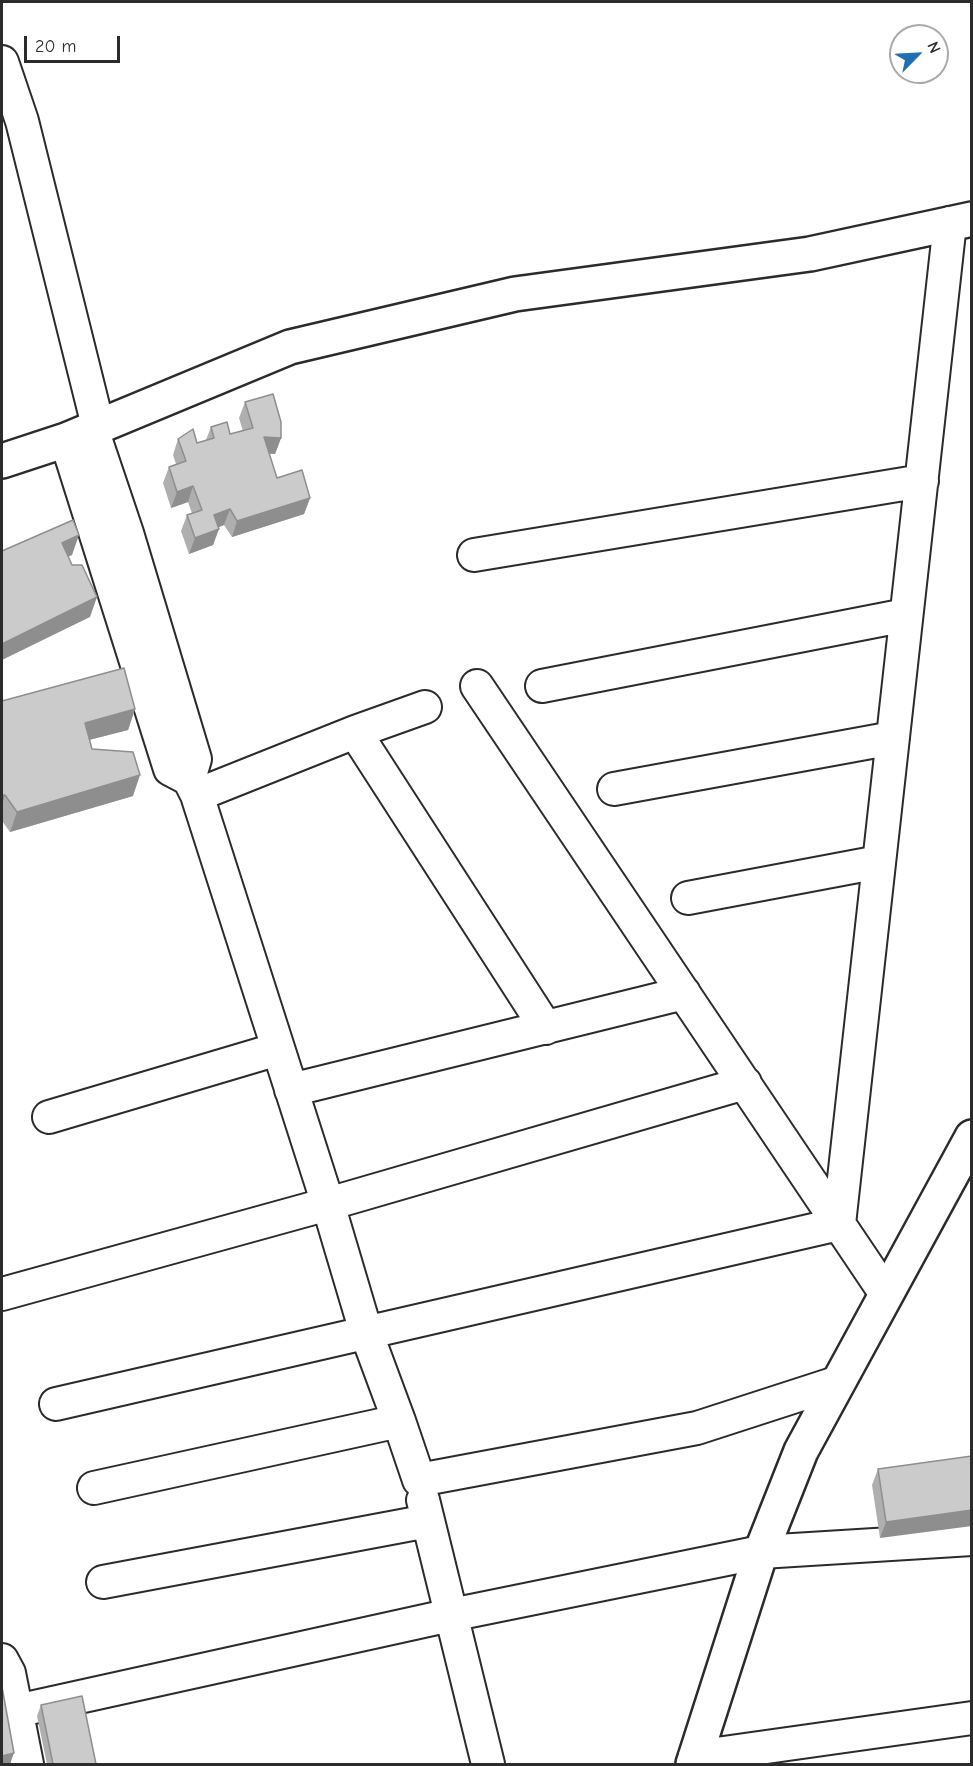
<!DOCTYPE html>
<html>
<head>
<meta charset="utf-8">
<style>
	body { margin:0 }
	#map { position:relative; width:973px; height:1766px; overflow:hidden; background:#fff; font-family:"Comic Neue",sans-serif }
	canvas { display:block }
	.frame { position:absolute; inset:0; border:3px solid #2b2b2b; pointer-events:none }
	.north { position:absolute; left:889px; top:24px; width:60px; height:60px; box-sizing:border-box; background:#fff; border:2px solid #aaa; border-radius:50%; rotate:66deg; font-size:16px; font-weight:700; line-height:24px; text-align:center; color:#2b2b2b }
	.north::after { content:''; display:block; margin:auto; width:21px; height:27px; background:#1f6fb2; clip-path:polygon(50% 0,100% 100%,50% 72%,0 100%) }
	.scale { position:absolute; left:24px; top:36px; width:96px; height:27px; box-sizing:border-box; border:3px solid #2b2b2b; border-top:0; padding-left:8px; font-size:18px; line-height:21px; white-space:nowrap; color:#2b2b2b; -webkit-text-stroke:4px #fff; paint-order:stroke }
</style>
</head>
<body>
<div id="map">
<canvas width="973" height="1766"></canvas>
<div class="frame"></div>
<div class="north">N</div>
<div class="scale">20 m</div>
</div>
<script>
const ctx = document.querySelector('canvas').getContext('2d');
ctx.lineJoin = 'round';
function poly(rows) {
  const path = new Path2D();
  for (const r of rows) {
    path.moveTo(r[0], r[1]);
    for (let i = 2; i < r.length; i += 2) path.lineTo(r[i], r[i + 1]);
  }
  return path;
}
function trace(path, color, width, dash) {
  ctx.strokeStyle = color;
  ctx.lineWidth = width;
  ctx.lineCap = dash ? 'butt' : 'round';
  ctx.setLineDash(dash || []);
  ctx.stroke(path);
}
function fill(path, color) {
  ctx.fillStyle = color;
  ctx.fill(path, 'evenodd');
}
const minor = poly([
	[2,62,22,121,98,426],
	[92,429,127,533,195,759,189,779],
	[66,440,170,769,189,779,197,795,328,1204,366,1332,399,1421,419,1480,697,1428,839,1382],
	[474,555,922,481],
	[477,686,886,1294],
	[542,686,906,615],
	[355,732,546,1028],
	[614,789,893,738],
	[197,795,355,732,425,707],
	[688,898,879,862],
	[291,1090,684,993],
	[49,1117,278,1049],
	[2,1294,328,1204,745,1083],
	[56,1404,839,1224,950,223],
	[94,1488,399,1421],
	[423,1500,488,1764],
	[103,1582,428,1521],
	[2,1660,9,1673,27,1764],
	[16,1711,451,1615,761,1552,972,1539],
	[695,1757,972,1718]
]);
const tertiary = poly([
	[2,461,66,440,290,347,515,294,810,254,972,219],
	[693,1764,761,1552,801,1451,972,1137]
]);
const wall = poly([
	[245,402,281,438,275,454,269,453,277,478,310,498,304,514,232,537,224,525,219,527,213,545,189,554,181,531,187,515,192,513,188,502,171,508,163,483,169,467,176,464,173,455,178,439,197,443,206,440,211,427,230,434,243,431,239,418],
	[2,701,135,709,128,730,89,740,92,749,133,796,10,832,2,821],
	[972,1456,880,1538,872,1485,878,1469],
	[41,1705,96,1764,47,1764,37,1716]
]);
const shadedWall = poly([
	[264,437,281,438,275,454,258,453],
	[193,486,188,502,171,508,177,492],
	[310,498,304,514,232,537,237,521],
	[230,509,224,525,209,531,214,515],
	[219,529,213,545,189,554,195,538],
	[79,535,72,555,55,563,62,543],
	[97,597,90,617,2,660,2,644],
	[135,709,128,730,77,743,85,723],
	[140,775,133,796,10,832,17,812],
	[2,795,5,795,2,805],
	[972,1510,972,1526,880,1538,886,1522],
	[14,1753,10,1764,2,1764,2,1756]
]);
const building = poly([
	[273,394,281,422,281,438,264,437,277,478,302,470,310,498,237,521,230,509,214,515,219,529,195,538,187,515,202,510,193,486,177,492,169,467,186,461,178,439,193,429,197,443,214,438,211,427,227,422,230,434,253,428,245,402,273,394],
	[73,520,79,535,62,543,72,565,82,565,97,597,2,644,2,551,73,520],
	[124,668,135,709,85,723,92,749,133,752,140,775,17,812,5,795,2,795,2,701,124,668],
	[972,1456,972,1510,886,1522,878,1469,972,1456],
	[2,1687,14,1753,2,1756,2,1687],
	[82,1696,96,1764,53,1764,41,1705,82,1696]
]);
trace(minor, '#2b2b2b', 36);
trace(tertiary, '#2b2b2b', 38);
trace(minor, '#fff', 32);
trace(tertiary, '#fff', 33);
fill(wall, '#afafaf');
fill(shadedWall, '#8e8e8e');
fill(building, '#cbcbcb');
trace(building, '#8e8e8e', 1.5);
</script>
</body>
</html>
